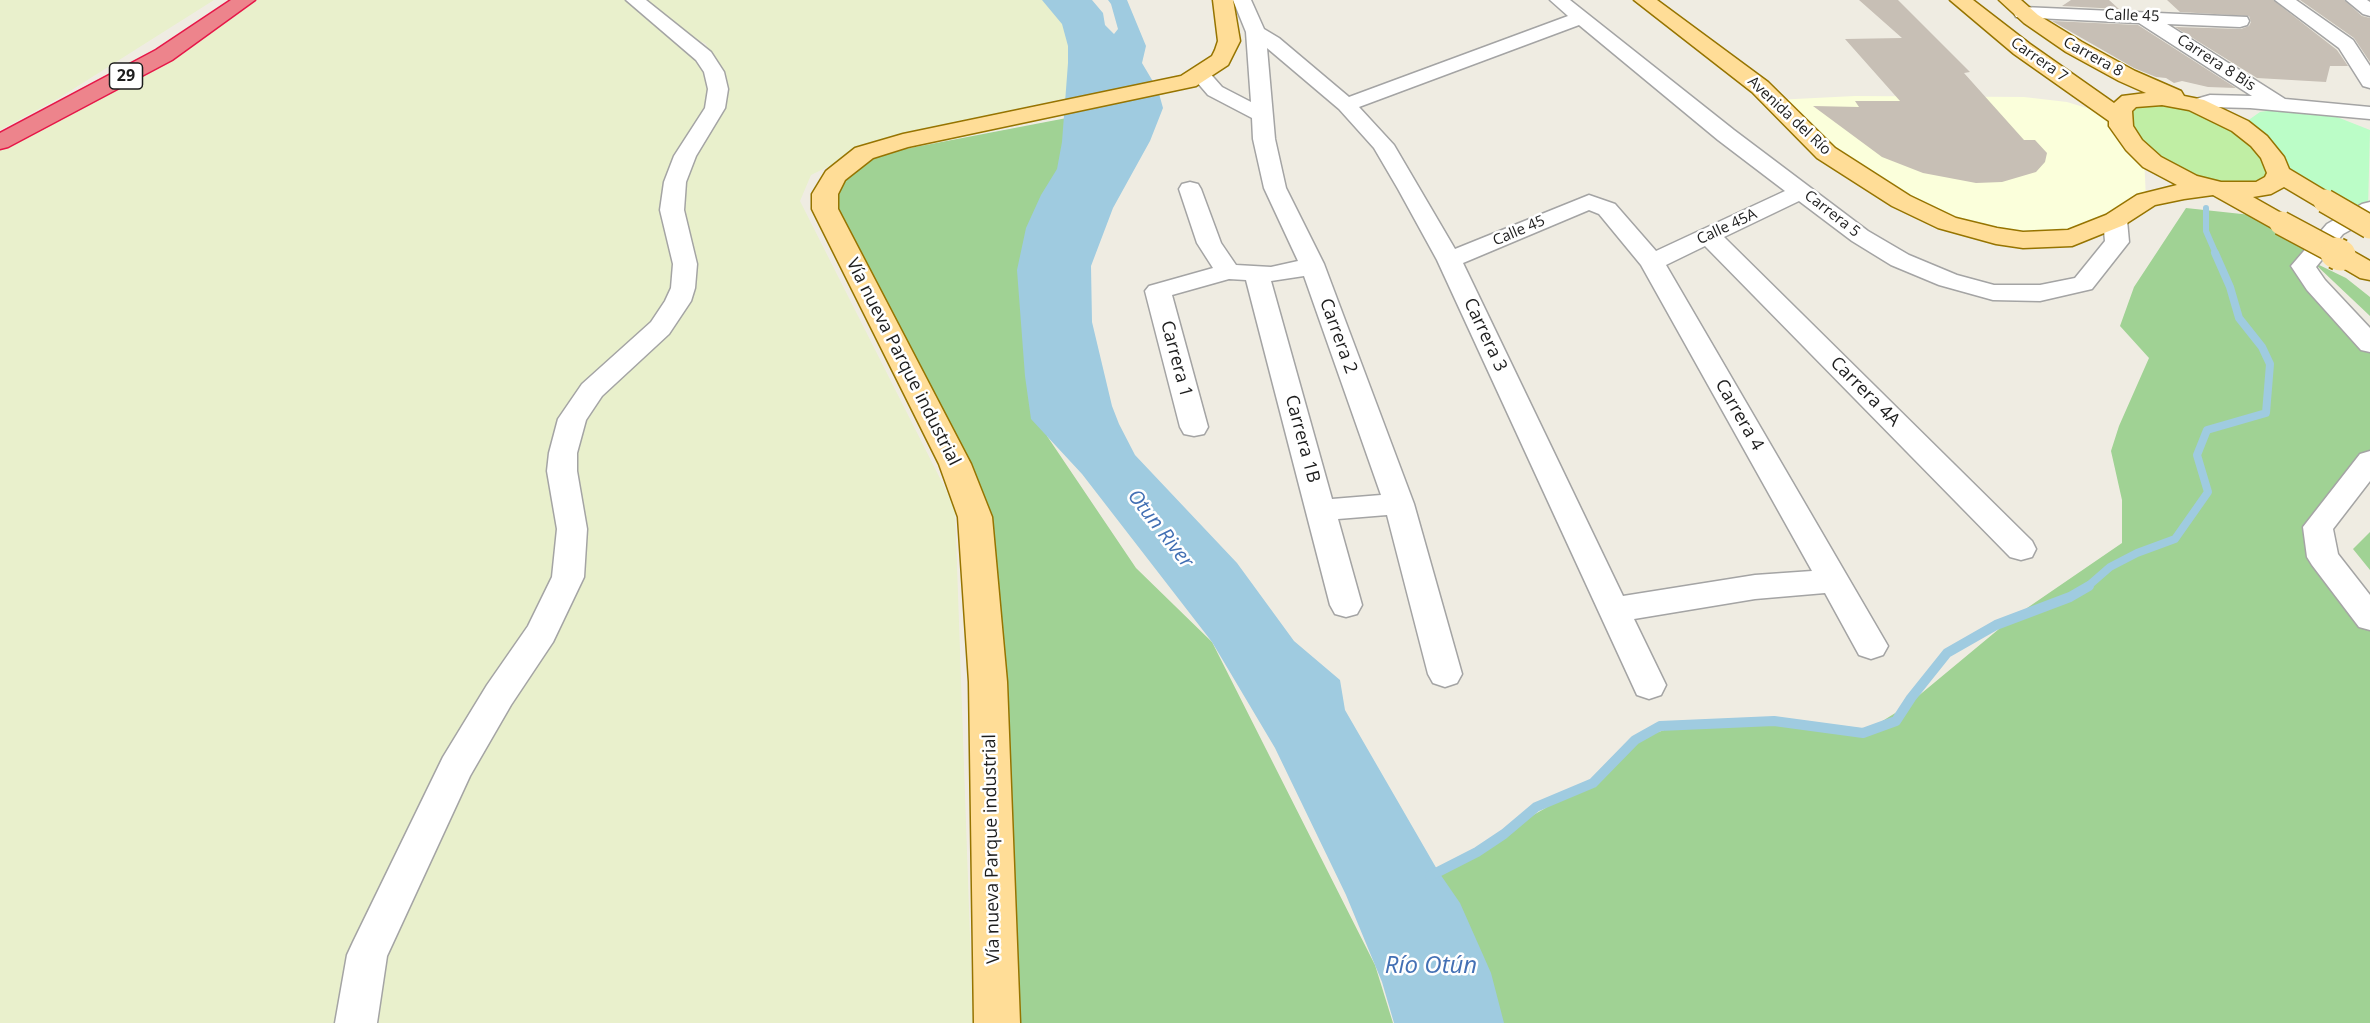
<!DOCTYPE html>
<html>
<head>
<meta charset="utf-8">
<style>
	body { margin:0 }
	canvas { display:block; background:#efece2 }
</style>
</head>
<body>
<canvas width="2370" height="1023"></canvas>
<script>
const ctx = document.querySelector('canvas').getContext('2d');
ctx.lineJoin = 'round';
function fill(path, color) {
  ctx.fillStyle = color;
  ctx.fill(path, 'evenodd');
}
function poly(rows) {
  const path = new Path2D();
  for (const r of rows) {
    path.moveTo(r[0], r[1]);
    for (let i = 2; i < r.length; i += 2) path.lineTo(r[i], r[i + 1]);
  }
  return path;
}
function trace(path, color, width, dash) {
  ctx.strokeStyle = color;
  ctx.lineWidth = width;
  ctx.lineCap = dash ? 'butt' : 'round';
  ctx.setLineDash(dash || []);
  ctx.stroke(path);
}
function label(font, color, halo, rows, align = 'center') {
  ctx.font = font + ' "Open Sans",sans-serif';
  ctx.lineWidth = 5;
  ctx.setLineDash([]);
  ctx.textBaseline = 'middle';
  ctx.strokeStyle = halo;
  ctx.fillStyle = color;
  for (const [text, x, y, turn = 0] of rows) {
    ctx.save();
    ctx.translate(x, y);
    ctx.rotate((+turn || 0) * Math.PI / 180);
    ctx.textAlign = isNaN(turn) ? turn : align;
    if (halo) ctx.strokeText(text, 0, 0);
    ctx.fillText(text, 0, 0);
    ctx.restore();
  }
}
const education = poly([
	[1855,96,2024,97,2067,102,2120,118,2144,155,2146,200,2115,220,2023,240,1901,201,1775,100]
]);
const farmland = poly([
	[0,0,214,0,59,98,0,130],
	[236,0,1069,0,1099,91,891,136,811,175,800,201,955,508,973,1023,0,1023,0,142,67,108],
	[667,25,706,44,716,82,704,56]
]);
const grass = poly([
	[2162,98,2240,126,2276,181,2221,189,2134,145,2124,104]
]);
const forest = poly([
	[1098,112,1047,436,1136,568,1212,642,1375,965,1393,1023,1004,1023,975,517,825,194,843,168,884,153],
	[2186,208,2251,215,2314,251,2315,263,2346,278,2370,297,2370,316,2315,264,2316,285,2370,344,2370,461,2318,527,2370,618,2370,1023,1450,1023,1400,893,1460,861,1514,826,1579,789,1603,773,1635,740,1679,725,1774,721,1863,733,1905,707,2011,619,2122,543,2122,500,2111,451,2119,426,2149,358,2120,326,2134,287],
	[2370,532,2370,570,2353,549]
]);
const park = poly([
	[2286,108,2337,117,2370,130,2368,210,2311,192,2240,126,2260,112]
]);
const water = poly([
	[1042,0,1092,0,1103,13,1105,25,1114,34,1118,29,1111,4,1108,0,1127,0,1146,46,1142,63,1158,90,1163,108,1150,141,1113,208,1091,266,1092,322,1112,406,1119,424,1135,455,1237,563,1294,641,1340,680,1345,710,1438,871,1460,903,1491,973,1504,1023,1394,1023,1382,982,1346,895,1275,748,1212,642,1082,474,1031,419,1025,376,1017,270,1026,228,1041,195,1057,169,1062,142,1068,63,1068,46,1062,24]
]);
const streamFar2 = poly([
	[2206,208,2206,231,2216,254]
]);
const streamFar1 = poly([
	[2087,587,2110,567,2137,553,2175,539,2208,492,2197,455,2207,430,2266,413,2270,364,2262,347,2239,318,2230,287,2215,253]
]);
const stream = poly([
	[1430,876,1477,852,1504,834,1536,807,1593,783,1635,740,1660,726,1774,721,1863,733,1896,721,1911,698,1947,653,1996,625,2070,597,2089,586]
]);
const building = poly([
	[1859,0,1898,0,1970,72,1964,73,2024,140,2035,140,2047,153,2045,162,2036,172,2002,182,1976,183,1923,173,1882,157,1813,106,1859,107,1855,101,1900,101,1845,39,1902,38],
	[2071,0,2109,0,2119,9,2062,6],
	[2167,0,2273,0,2337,50,2348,66,2330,66,2326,82,2257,78,2175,27,2241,29,2249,26,2251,22,2249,16,2180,12],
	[2300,0,2344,0,2362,16,2370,18,2370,62,2354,38],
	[2052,21,2138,25,2236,88,2208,87,2182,81,2174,83,2166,78,2156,77,2134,68]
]);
const minor = poly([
	[626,0,646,0,711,52,724,72,728,89,725,108,696,156,686,182,684,210,697,264,695,288,691,301,669,334,602,396,586,420,577,453,577,471,587,529,584,577,553,642,511,705,470,776,387,956,377,1023,335,1023,347,955,353,942,443,757,487,685,528,626,552,577,557,529,547,471,549,453,558,419,582,384,651,322,665,301,671,288,673,264,660,210,664,182,674,156,705,108,708,89,704,72,696,60,626,0],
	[1233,0,1251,0,1264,29,1279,38,1349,97,1568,16,1550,0,1570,0,1734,130,1868,231,1909,255,1957,275,1994,285,2040,285,2075,278,2105,241,2103,220,2107,215,2115,213,2123,215,2127,220,2129,242,2092,289,2040,301,1993,300,1939,285,1891,265,1852,241,1799,201,1724,237,2032,541,2036,549,2032,557,2021,560,2010,557,1705,246,1666,265,1888,646,1883,655,1871,659,1859,655,1825,593,1755,599,1634,619,1666,685,1661,695,1649,699,1637,695,1437,260,1398,189,1374,148,1339,109,1267,48,1275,139,1286,188,1324,264,1414,504,1462,674,1457,683,1445,687,1433,683,1428,674,1387,515,1338,519,1362,605,1357,614,1346,617,1335,614,1330,605,1246,280,1229,279,1172,295,1208,427,1204,434,1194,436,1184,434,1180,427,1145,291,1149,286,1213,268,1197,243,1179,189,1182,184,1190,182,1198,184,1201,189,1221,243,1236,265,1271,267,1298,261,1264,188,1253,139,1252,118,1208,95,1190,74,1193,70,1200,68,1207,70,1222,87,1251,102,1246,32,1233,0],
	[1579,25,1718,140,1785,191,1656,251,1615,204,1589,195,1455,249,1394,145,1359,107,1579,25],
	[1589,210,1599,214,1641,265,1812,571,1755,575,1623,596,1463,263,1589,210],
	[1304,276,1381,495,1332,499,1271,281,1304,276],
	[2275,0,2296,0,2353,40,2370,66,2370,88,2363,86,2339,48,2275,0],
	[2346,0,2367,0,2370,2,2370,16,2363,14,2346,0],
	[2023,7,2247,17,2249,21,2247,25,2240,27,2167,24,2285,99,2370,107,2370,119,2250,108,2211,107,2196,111,2189,109,2186,105,2189,101,2210,95,2252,96,2139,23,2016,17,2014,13,2016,9,2023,7],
	[2370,202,2370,219,2343,234,2316,267,2325,280,2370,328,2370,352,2361,350,2307,290,2291,266,2327,224,2362,204,2370,202],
	[2370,451,2370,481,2333,529,2338,554,2370,595,2370,630,2359,627,2312,565,2307,557,2303,527,2360,454,2370,451]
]);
const major = poly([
	[1213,0,1233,0,1240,41,1228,65,1196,86,908,147,873,158,845,180,838,194,838,209,971,464,992,517,1007,682,1020,1023,974,1023,969,682,958,517,939,464,812,209,812,194,826,171,855,148,903,134,1181,76,1212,56,1215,50,1218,41,1213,0],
	[1634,0,1657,0,1768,82,1835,148,1910,196,1956,218,1997,228,2023,232,2068,230,2106,215,2137,195,2177,185,2143,167,2126,150,2109,126,2109,121,2014,54,1950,0,1973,0,2030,44,2114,103,2122,96,2146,93,2119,81,2066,52,2024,23,1999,0,2021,0,2038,15,2082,42,2135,71,2181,91,2184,96,2204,100,2248,121,2267,136,2284,157,2289,169,2334,196,2338,201,2334,206,2325,209,2316,206,2284,187,2271,194,2253,197,2290,218,2294,223,2290,228,2281,231,2272,228,2213,195,2184,199,2155,205,2124,225,2072,246,2023,248,1996,244,1938,228,1892,206,1817,158,1752,92,1634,0],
	[2162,105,2189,110,2232,131,2251,146,2261,158,2267,173,2265,177,2256,182,2221,182,2197,176,2161,157,2142,140,2133,126,2132,111,2136,107,2162,105],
	[2340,247,2349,249,2370,261,2370,280,2360,278,2331,261,2327,255,2331,249,2340,247]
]);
const highway = poly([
	[231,0,255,0,172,60,8,147,0,149,0,133,156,50,231,0]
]);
const majorBridgeFar1 = poly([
	[2325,201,2370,227],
	[2281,223,2339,254]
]);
const majorBridge = poly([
	[2336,253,2340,255]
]);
const farStreetnames = [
	["Calle 45",2132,16,2],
	["Carrera 8",2093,57,29],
	["Carrera 7",2039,60,35],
	["Carrera 8 Bis",2216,63,33],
	["Avenida del Río",1789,116,43],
	["Carrera 5",1832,214,38],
	["Calle 45A",1727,227,-25],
	["Calle 45",1519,231,-23]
];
const shields = [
	[126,76,33]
];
const shieldNames = [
	["29",126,76]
];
const streetNames = [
	["Carrera 3",1485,335,65],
	["Carrera 2",1338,336,70],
	["Carrera 1",1176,359,75],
	["Vía nueva Parque industrial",903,362,63],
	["Carrera 4A",1865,392,45],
	["Carrera 4",1739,415,60],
	["Carrera 1B",1302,439,75],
	["Vía nueva Parque industrial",992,849,-91]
];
const waterNames = [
	["Otun River",1160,529,52]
];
const nearWaternames = [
	["Río Otún",1431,966]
];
fill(education, '#fbffdb');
fill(farmland, '#e9f0cc');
fill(grass, '#c0eea4');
fill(forest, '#a0d294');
fill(park, '#bbfdc7');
fill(water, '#9fcbe0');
trace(streamFar2, '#9fcbe0', 6);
trace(streamFar1, '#9fcbe0', 8);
trace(stream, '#9fcbe0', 10);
fill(building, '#c7bfb5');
trace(minor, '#a4a4a4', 3);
trace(major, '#967400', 3);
trace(highway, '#e61748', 3);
fill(minor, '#fff');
fill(major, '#ffdd97');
fill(highway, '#ed848c');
trace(majorBridgeFar1, '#967400', 26, []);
trace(majorBridge, '#967400', 34, []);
trace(majorBridgeFar1, '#ffdd97', 23);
trace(majorBridge, '#ffdd97', 31);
label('15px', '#1d1d1d', '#fff', farStreetnames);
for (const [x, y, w] of shields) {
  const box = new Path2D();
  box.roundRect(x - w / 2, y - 13, w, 26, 4.5);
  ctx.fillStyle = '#fff';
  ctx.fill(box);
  trace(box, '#1d1d1d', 1.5);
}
label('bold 16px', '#1d1d1d', null, shieldNames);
label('18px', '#1d1d1d', '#fff', streetNames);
label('italic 20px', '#4370b4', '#fff', waterNames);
label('italic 24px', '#4370b4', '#fff', nearWaternames);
</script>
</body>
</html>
